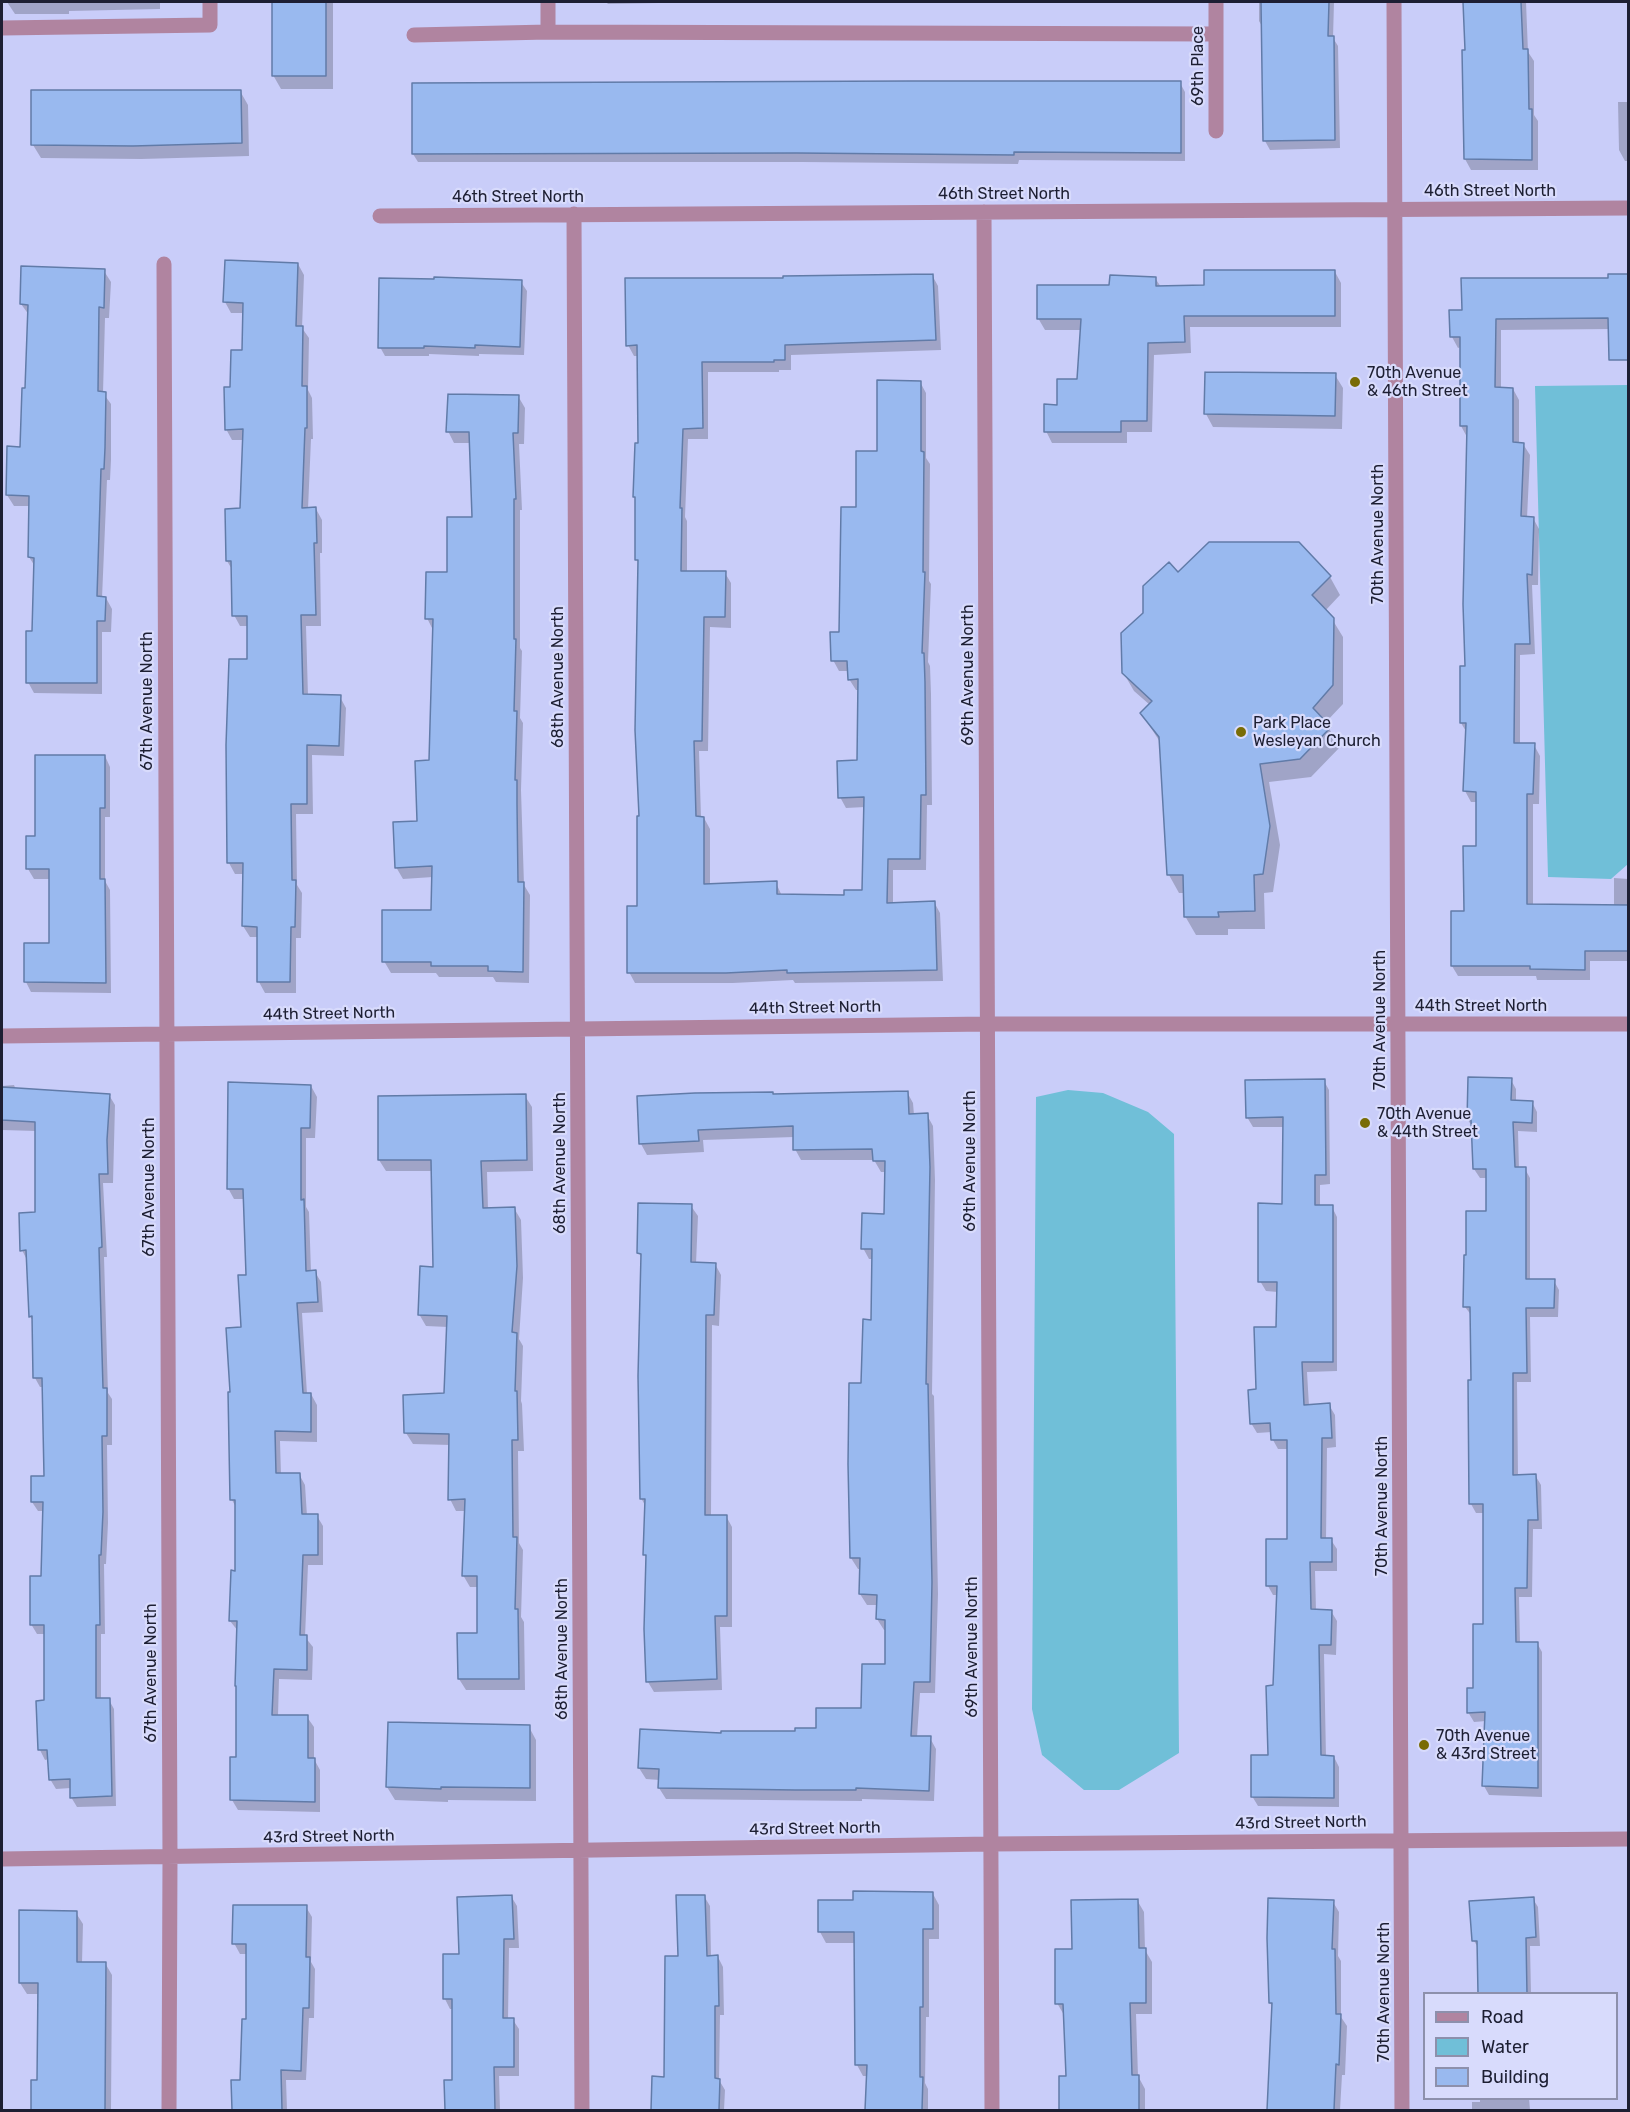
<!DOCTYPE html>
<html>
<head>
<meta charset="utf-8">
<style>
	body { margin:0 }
	#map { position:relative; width:1630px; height:2112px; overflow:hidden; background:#c9cdf9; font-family:Rubik,sans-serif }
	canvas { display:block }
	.frame { position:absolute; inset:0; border:3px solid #1d1f33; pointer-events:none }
	.legend { position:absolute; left:1423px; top:1992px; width:195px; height:108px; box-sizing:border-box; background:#d8dbfc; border:2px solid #8d90ac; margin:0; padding:8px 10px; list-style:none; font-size:18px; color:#1d1f33 }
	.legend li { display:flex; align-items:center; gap:12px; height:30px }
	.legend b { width:30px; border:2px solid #8d90ac }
</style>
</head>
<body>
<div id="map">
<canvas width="1630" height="2112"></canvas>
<div class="frame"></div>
<ul class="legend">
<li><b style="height:8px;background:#b084a0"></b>Road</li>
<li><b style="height:16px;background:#70bfd8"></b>Water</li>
<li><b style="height:16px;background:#99b9ef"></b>Building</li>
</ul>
</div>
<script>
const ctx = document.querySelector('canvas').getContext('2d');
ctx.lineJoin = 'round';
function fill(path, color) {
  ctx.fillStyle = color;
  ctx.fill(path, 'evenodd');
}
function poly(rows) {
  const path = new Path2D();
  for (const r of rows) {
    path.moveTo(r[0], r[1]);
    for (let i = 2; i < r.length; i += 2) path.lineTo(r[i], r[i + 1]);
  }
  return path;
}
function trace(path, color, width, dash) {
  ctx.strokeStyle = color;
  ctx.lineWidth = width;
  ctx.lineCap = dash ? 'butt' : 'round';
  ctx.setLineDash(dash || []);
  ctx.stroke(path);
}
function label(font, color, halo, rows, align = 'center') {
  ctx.font = font + ' Rubik,sans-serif';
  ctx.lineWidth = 4.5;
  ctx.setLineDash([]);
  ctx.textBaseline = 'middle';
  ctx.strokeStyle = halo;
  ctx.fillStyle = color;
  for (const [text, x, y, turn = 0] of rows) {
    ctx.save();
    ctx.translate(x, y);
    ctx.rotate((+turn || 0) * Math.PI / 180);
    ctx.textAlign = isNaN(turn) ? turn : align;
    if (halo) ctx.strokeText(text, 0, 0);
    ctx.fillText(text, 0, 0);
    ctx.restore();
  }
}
const water = poly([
	[1628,385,1628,864,1611,879,1548,877,1535,386],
	[1068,1090,1103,1093,1148,1112,1174,1134,1179,1753,1119,1790,1084,1790,1042,1755,1032,1709,1036,1097]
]);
const shadow = poly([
	[7,2,160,2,160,9,69,11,69,14,15,14],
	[273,2,333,2,333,89,281,89,273,75],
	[606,2,710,2,608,4],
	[1259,2,1334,2,1333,38,1338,46,1340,148,1270,150,1265,141,1263,28,1259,21],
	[1464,2,1526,2,1528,52,1534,61,1534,115,1538,121,1538,170,1471,170,1465,159,1466,51],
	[1180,83,1185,92,1185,161,1019,160,1018,164,802,162,418,162,413,154],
	[240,91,248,105,249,156,141,159,41,158,33,145],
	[1618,102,1628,102,1628,161,1625,161,1619,150],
	[298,264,304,275,302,328,309,338,308,390,312,398,313,439,311,439,308,509,316,509,322,520,322,553,320,553,321,626,306,626,308,696,340,697,346,708,344,756,312,755,313,814,296,814,297,885,302,893,301,938,296,938,296,993,265,993,259,982,259,937,250,937,243,926,244,874,235,874,229,863,248,660,248,626,240,626,234,615,233,571,227,561,227,510,242,510,244,440,232,440,226,429,231,389,243,352,244,313,231,313,225,302],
	[104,271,111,282,109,318,105,318,103,393,111,404,111,460,110,480,107,480,102,598,106,598,112,609,111,632,102,632,102,694,34,693,28,682,33,633,36,568,29,557,31,506,14,506,7,495,22,448,26,390,29,315,21,304],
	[1335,272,1341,283,1341,327,1190,327,1191,353,1154,355,1152,432,1127,432,1127,443,1052,443,1046,431,1058,406,1079,381,1082,330,1045,330,1038,318,1111,287,1155,278,1161,287,1206,286],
	[932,275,938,286,941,350,791,355,791,370,779,370,779,372,708,372,708,439,688,439,685,517,687,521,687,572,725,573,731,583,731,628,710,627,708,751,699,751,701,818,704,818,710,829,710,885,776,883,782,896,845,896,864,892,865,807,846,808,840,797,859,762,859,690,856,690,849,679,849,671,839,671,833,660,841,633,857,509,878,452,920,382,926,393,926,458,930,464,929,581,931,584,928,662,930,666,931,694,932,805,927,805,926,870,893,870,893,904,934,902,940,913,943,981,795,983,793,980,733,983,635,983,629,972,639,907,640,817,639,564,637,560,639,445,638,356,634,356,628,345,785,279],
	[1609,279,1612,329,1501,330,1501,389,1513,389,1519,400,1519,444,1523,444,1530,455,1527,518,1533,518,1539,529,1538,585,1532,585,1535,654,1520,655,1520,744,1534,745,1540,756,1539,804,1533,804,1533,906,1614,907,1614,878,1628,879,1628,961,1590,961,1590,980,1537,980,1536,976,1458,976,1452,966,1466,912,1478,848,1478,802,1471,802,1465,791,1467,733,1461,723,1467,667,1467,437,1461,426,1461,347,1458,348,1452,337,1464,311],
	[521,282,527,291,524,355,479,354,479,356,429,354,429,356,385,356,380,347],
	[1335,375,1343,388,1342,429,1213,427,1206,414],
	[518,396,525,408,524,444,519,444,522,510,520,510,520,648,522,651,520,718,523,723,521,790,524,885,530,895,529,983,496,982,493,977,439,977,436,973,391,973,384,961,433,912,433,877,403,879,396,867,419,823,431,761,433,630,427,618,449,574,473,518,471,443,454,443,448,431],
	[1178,574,1330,577,1340,595,1325,611,1332,619,1343,637,1343,704,1325,723,1341,746,1311,777,1269,782,1280,845,1273,892,1264,893,1265,929,1228,929,1228,935,1196,935,1185,916,1185,893,1179,893,1169,875,1160,742,1142,714,1150,705,1134,691,1123,672,1145,613],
	[105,756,110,767,110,817,105,817,105,881,110,890,111,993,31,992,26,982,51,945,50,879,34,879,28,869,36,838],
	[1511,1080,1516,1089,1516,1102,1532,1102,1537,1112,1537,1132,1518,1131,1519,1169,1525,1169,1530,1178,1530,1280,1554,1281,1559,1290,1558,1317,1530,1317,1531,1382,1517,1382,1518,1476,1535,1475,1541,1485,1542,1529,1533,1529,1532,1597,1519,1597,1520,1643,1537,1643,1542,1652,1542,1797,1489,1795,1484,1786,1486,1721,1474,1722,1468,1712,1485,1625,1485,1513,1476,1513,1471,1504,1469,1381,1472,1381,1472,1316,1465,1307,1488,1213,1488,1178,1480,1178,1474,1169,1473,1128,1468,1120],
	[1324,1081,1329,1090,1330,1184,1320,1185,1320,1206,1332,1207,1337,1217,1337,1371,1307,1372,1309,1406,1329,1405,1335,1415,1336,1447,1327,1448,1326,1540,1331,1540,1337,1549,1337,1571,1315,1571,1316,1611,1331,1611,1337,1621,1336,1655,1324,1654,1326,1757,1334,1757,1339,1767,1339,1807,1258,1806,1252,1796,1270,1756,1275,1687,1278,1595,1273,1595,1268,1586,1288,1540,1288,1449,1278,1449,1273,1440,1272,1432,1257,1433,1251,1423,1258,1391,1278,1328,1278,1292,1266,1291,1260,1281,1283,1205,1284,1127,1253,1127,1247,1117],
	[14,1085,16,1090,109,1095,115,1105,113,1183,103,1183,107,1257,104,1257,108,1393,112,1399,112,1445,107,1445,108,1523,106,1564,104,1564,105,1634,101,1634,101,1700,109,1700,114,1709,116,1806,77,1807,71,1797,71,1788,56,1789,50,1779,49,1759,45,1760,40,1750,45,1702,45,1634,37,1634,31,1624,42,1577,44,1511,38,1511,32,1502,45,1478,44,1387,40,1387,35,1378,34,1323,30,1316,27,1260,22,1250,36,1214,36,1131,2,1130,2,1086],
	[311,1086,317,1097,315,1138,306,1138,306,1207,309,1212,311,1272,315,1272,321,1282,323,1312,302,1313,307,1394,311,1394,317,1405,317,1442,280,1441,281,1475,299,1474,305,1485,307,1516,317,1516,323,1526,323,1565,308,1565,305,1637,313,1647,312,1680,279,1679,278,1716,307,1717,314,1727,314,1759,320,1770,320,1812,238,1810,232,1800,238,1758,238,1631,230,1621,237,1572,237,1509,232,1500,232,1394,243,1328,248,1276,244,1199,234,1199,228,1188],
	[907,1092,913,1103,914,1115,927,1115,933,1126,935,1180,932,1394,934,1396,938,1594,935,1693,920,1693,917,1737,930,1738,936,1749,934,1801,862,1799,862,1801,666,1799,659,1788,660,1780,646,1779,639,1768,722,1734,797,1733,818,1730,863,1710,886,1665,887,1630,884,1630,877,1619,878,1605,867,1605,860,1594,861,1569,858,1569,851,1558,849,1464,872,1321,873,1259,869,1259,863,1248,885,1215,886,1172,881,1172,874,1160,801,1160,795,1149,794,1137,703,1140,704,1152,647,1155,641,1144,773,1095],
	[525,1096,532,1107,533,1171,487,1172,488,1209,514,1208,521,1220,523,1278,519,1339,523,1346,521,1401,522,1404,524,1451,518,1451,519,1543,523,1550,521,1617,524,1622,525,1690,466,1690,459,1679,479,1634,479,1587,470,1587,463,1575,466,1511,456,1511,450,1499,451,1445,413,1444,406,1433,445,1395,448,1327,426,1326,419,1314,435,1268,433,1171,386,1171,379,1160],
	[691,1206,698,1216,696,1264,715,1264,721,1275,719,1326,712,1325,711,1516,726,1516,732,1527,732,1627,720,1627,722,1690,654,1692,648,1682,647,1559,645,1555,646,1507,641,1498,643,1260,639,1253],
	[529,1727,536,1740,536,1801,448,1800,448,1802,395,1800,387,1787],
	[933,1894,939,1905,939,1939,929,1939,929,2017,926,2017,925,2083,928,2089,928,2110,860,2110,866,2110,868,2076,863,2076,857,2065,856,1943,826,1943,820,1932,855,1902],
	[511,1896,517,1906,519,1948,509,1948,508,2020,513,2020,519,2029,519,2076,499,2076,500,2110,446,2110,446,2081,454,2081,454,2009,450,2009,445,1999,460,1956],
	[704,1896,710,1906,711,1957,718,1957,723,1967,724,2015,720,2015,719,2080,725,2090,724,2110,652,2110,654,2078,665,2078,680,1958],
	[1533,1899,1538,1907,1540,1946,1530,1946,1531,1994,1479,1994,1479,1949,1474,1941],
	[1137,1900,1144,1912,1145,1950,1152,1962,1152,2014,1136,2014,1138,2076,1145,2089,1145,2110,1060,2110,1060,2078,1067,2078,1064,2015,1057,2003,1073,1951],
	[1333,1902,1339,1912,1338,1956,1341,1961,1341,2017,1347,2026,1345,2075,1342,2075,1340,2110,1269,2110,1274,2009,1270,2003],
	[306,1907,312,1917,311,1962,315,1969,314,2018,309,2018,306,2080,286,2080,287,2110,233,2110,232,2082,241,2081,248,2021,248,1954,240,1954,234,1943],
	[76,1913,83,1924,82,1963,105,1963,112,1975,111,2110,32,2110,32,2081,39,2081,39,1994,27,1994,20,1983],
	[1480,2098,1529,2098,1530,2110,1472,2110,1472,2102,1480,2102]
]);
const building = poly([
	[272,2,326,2,326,76,272,76,272,2],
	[1261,2,1329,2,1328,36,1334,36,1335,140,1263,141,1261,2],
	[1463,2,1521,2,1523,49,1528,49,1529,109,1532,109,1532,160,1464,159,1462,50,1465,50,1463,2],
	[911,81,1181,81,1181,153,1014,152,1014,155,797,153,412,154,412,83,911,81],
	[31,90,241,90,242,143,133,146,31,145,31,90],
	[225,260,298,263,296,326,303,326,302,386,307,386,307,428,305,428,302,508,316,507,317,543,314,543,316,615,301,615,303,694,341,695,339,746,307,745,307,804,291,804,292,880,296,880,295,927,291,927,290,982,257,982,257,927,242,926,243,863,227,863,226,745,229,659,247,659,247,616,232,616,231,561,226,561,225,509,240,508,243,429,225,430,224,387,230,387,231,350,242,350,243,303,223,302,225,260],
	[21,266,105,269,104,308,99,307,98,391,106,392,105,448,104,469,101,469,97,596,106,597,105,621,97,621,97,683,26,683,26,631,32,631,34,558,28,557,29,496,6,495,7,446,20,447,22,388,25,388,28,305,20,304,21,266],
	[1204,270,1335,270,1335,316,1184,316,1185,342,1148,343,1147,421,1121,421,1121,432,1044,432,1044,404,1057,405,1057,379,1077,379,1081,319,1037,319,1037,285,1109,285,1110,275,1156,277,1156,286,1204,285,1204,270],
	[933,274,936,340,785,345,785,360,774,360,774,362,702,362,703,428,683,429,680,508,682,508,681,571,726,571,725,617,704,617,702,741,694,741,696,816,704,817,704,884,777,881,777,894,844,895,844,890,862,890,864,797,838,798,837,761,857,760,858,679,848,680,847,661,831,661,830,632,839,632,841,507,856,507,856,451,877,451,877,380,921,381,921,451,924,452,923,572,925,572,922,653,924,653,925,682,926,795,921,795,920,859,888,859,887,903,935,901,937,970,787,973,787,970,726,973,627,973,627,906,637,906,637,816,639,816,635,730,638,560,635,560,635,497,633,497,635,443,638,443,637,345,626,346,625,278,783,278,783,276,933,274],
	[1608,274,1629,274,1629,360,1609,360,1608,318,1496,319,1495,387,1513,388,1513,442,1524,443,1521,516,1534,517,1532,575,1527,574,1530,644,1515,644,1514,743,1535,743,1533,794,1527,794,1527,904,1629,905,1629,951,1585,951,1585,970,1530,969,1530,966,1451,966,1451,911,1464,911,1463,846,1476,846,1476,792,1463,791,1466,723,1460,723,1460,666,1465,666,1463,604,1467,426,1460,426,1460,337,1450,337,1449,310,1462,310,1461,278,1608,278,1608,274],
	[434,277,522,280,520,347,475,345,475,348,424,346,424,348,378,348,379,278,434,279,434,277],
	[1205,372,1336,373,1335,416,1204,414,1205,372],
	[448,394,519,395,518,433,513,433,516,499,514,499,514,639,516,639,514,711,517,711,515,780,517,780,517,804,518,882,524,882,523,972,488,971,488,966,431,966,431,962,382,962,382,910,431,910,432,866,395,868,393,822,417,821,415,761,429,760,433,619,425,619,426,572,447,572,447,517,472,517,469,432,446,432,448,394],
	[1209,542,1299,542,1331,576,1312,595,1334,618,1333,685,1313,708,1331,727,1300,759,1260,764,1270,826,1263,874,1254,875,1255,911,1218,912,1219,917,1184,917,1183,875,1167,875,1159,737,1140,713,1152,701,1122,673,1121,633,1143,613,1143,586,1169,562,1178,572,1209,542],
	[35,755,105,755,105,808,100,808,100,879,105,879,106,983,24,982,24,943,49,943,49,869,26,869,26,836,35,836,35,755],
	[1468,1077,1512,1078,1511,1100,1533,1101,1532,1123,1513,1122,1515,1167,1526,1167,1526,1279,1555,1279,1554,1308,1526,1308,1527,1373,1513,1373,1513,1475,1536,1474,1538,1520,1528,1520,1527,1588,1515,1588,1516,1642,1538,1642,1538,1788,1482,1786,1485,1712,1467,1713,1467,1688,1473,1688,1473,1624,1483,1624,1483,1504,1469,1504,1468,1380,1471,1380,1470,1307,1463,1307,1464,1255,1466,1255,1466,1211,1486,1211,1486,1169,1473,1169,1471,1120,1467,1120,1468,1077],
	[1325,1079,1326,1175,1315,1175,1315,1205,1333,1205,1333,1362,1302,1362,1304,1405,1330,1403,1332,1438,1322,1438,1321,1538,1332,1538,1332,1562,1310,1562,1311,1609,1332,1610,1331,1645,1319,1645,1321,1755,1334,1756,1334,1798,1251,1797,1251,1755,1268,1755,1266,1686,1273,1685,1277,1586,1266,1586,1266,1539,1287,1539,1287,1440,1271,1440,1270,1423,1250,1424,1248,1390,1256,1389,1254,1327,1276,1327,1277,1282,1258,1282,1258,1203,1282,1204,1283,1117,1246,1118,1245,1080,1325,1079],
	[228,1082,311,1085,310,1128,301,1128,301,1200,304,1199,306,1271,316,1270,318,1302,297,1303,303,1393,311,1393,311,1432,275,1431,276,1473,300,1473,302,1514,318,1514,318,1555,303,1555,300,1635,307,1635,307,1670,274,1669,272,1715,308,1715,308,1758,315,1758,315,1802,230,1800,230,1757,236,1757,236,1686,235,1686,237,1621,229,1621,231,1570,235,1571,235,1500,230,1500,228,1392,230,1392,226,1328,241,1327,238,1275,246,1275,243,1189,227,1189,228,1082],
	[2,1087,110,1094,107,1140,108,1174,99,1174,102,1247,99,1248,103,1388,107,1388,107,1436,102,1436,103,1512,101,1555,99,1555,100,1625,96,1625,96,1698,110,1698,112,1796,70,1798,70,1779,49,1780,47,1750,38,1750,36,1701,44,1700,44,1625,30,1625,30,1576,41,1576,43,1502,31,1502,31,1476,44,1476,42,1378,33,1378,32,1316,29,1317,26,1250,20,1251,19,1213,35,1212,35,1122,2,1120,2,1087],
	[908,1091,909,1114,928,1113,930,1167,926,1384,928,1384,932,1582,930,1682,914,1682,911,1736,931,1736,929,1791,856,1788,856,1790,795,1790,658,1788,659,1769,638,1768,640,1729,721,1733,721,1731,795,1731,795,1728,816,1728,816,1708,861,1708,862,1664,885,1664,885,1620,876,1619,877,1595,859,1594,860,1558,850,1558,848,1464,849,1383,861,1383,863,1319,871,1320,872,1249,861,1249,862,1213,884,1214,885,1161,873,1161,872,1149,793,1150,793,1126,698,1130,699,1141,639,1144,637,1096,695,1093,773,1092,773,1094,908,1091],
	[526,1094,527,1160,481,1161,483,1208,515,1207,517,1266,512,1332,517,1333,515,1391,517,1391,518,1440,512,1440,513,1537,517,1537,515,1609,518,1609,519,1679,458,1679,457,1633,477,1633,477,1576,462,1576,465,1499,448,1500,449,1434,404,1433,403,1395,444,1393,447,1316,418,1315,420,1266,433,1267,431,1160,378,1160,378,1096,526,1094],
	[638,1203,692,1204,691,1262,716,1263,714,1315,706,1315,705,1515,727,1515,727,1616,715,1616,717,1679,646,1682,644,1629,646,1555,643,1555,645,1499,640,1499,638,1376,641,1254,637,1253,638,1203],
	[388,1722,530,1725,530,1788,441,1787,441,1789,386,1787,388,1722],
	[853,1891,933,1892,933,1929,923,1929,923,2007,920,2007,920,2077,923,2077,922,2110,865,2110,867,2065,855,2065,854,1932,818,1932,818,1900,853,1900,853,1891],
	[512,1895,514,1939,504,1939,503,2018,514,2018,514,2067,494,2067,495,2110,445,2110,444,2080,452,2080,452,1999,443,1999,443,1954,459,1954,457,1897,512,1895],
	[676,1895,705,1895,707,1956,718,1955,719,2006,715,2006,715,2078,720,2079,719,2110,651,2110,652,2076,664,2077,665,1956,678,1956,676,1895],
	[1534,1897,1536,1937,1526,1938,1527,1994,1478,1994,1477,1941,1472,1941,1469,1901,1534,1897],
	[1268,1898,1334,1900,1332,1949,1335,1949,1336,2014,1341,2014,1339,2065,1336,2064,1334,2110,1267,2110,1272,2003,1269,2003,1267,1938,1268,1898],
	[1138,1899,1139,1948,1146,1948,1146,2003,1130,2003,1132,2075,1139,2075,1139,2110,1059,2110,1059,2076,1066,2076,1063,2004,1055,2004,1055,1949,1072,1949,1071,1900,1138,1899],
	[233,1905,307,1905,306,1957,310,1957,309,2008,303,2008,301,2071,281,2070,282,2110,232,2110,231,2080,240,2080,242,2019,246,2019,246,1944,232,1944,233,1905],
	[19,1910,77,1911,77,1962,106,1962,105,2110,31,2110,31,2080,37,2080,38,1983,19,1983,19,1910]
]);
const minor = poly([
	[1394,2,1402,2110],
	[2,28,210,25,210,2],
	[548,32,548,2],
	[414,35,548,32,1216,34],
	[1216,131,1216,2],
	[984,212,992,2110],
	[574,214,582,2110],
	[380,216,1628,208],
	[164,264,170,1857,169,2110],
	[2,1036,988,1024,1628,1024],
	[2,1859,991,1844,1628,1839]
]);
const markers = [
	[1355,382,6,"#796c06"],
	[1241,732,6,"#796c06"],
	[1365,1123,6,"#796c06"],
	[1424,1745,6,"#796c06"]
];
const streetNames = [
	["69th Place",1198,66,-90],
	["46th Street North",1490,191],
	["46th Street North",1004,194],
	["46th Street North",518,197],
	["70th Avenue North",1378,534,-90],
	["69th Avenue North",968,675,-90],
	["68th Avenue North",558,677,-90],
	["67th Avenue North",147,701,-90],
	["44th Street North",1481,1006],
	["44th Street North",815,1008,-1],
	["44th Street North",329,1014,-1],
	["70th Avenue North",1380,1020,-90],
	["69th Avenue North",970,1161,-90],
	["68th Avenue North",560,1163,-90],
	["67th Avenue North",149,1187,-90],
	["70th Avenue North",1382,1506,-90],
	["69th Avenue North",972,1647,-90],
	["68th Avenue North",562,1649,-90],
	["67th Avenue North",151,1673,-90],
	["43rd Street North",1301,1823,-1],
	["43rd Street North",815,1829,-1],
	["43rd Street North",329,1837,-1],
	["70th Avenue North",1384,1992,-90]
];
const poiNames = [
	["70th Avenue",1367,373],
	["& 46th Street",1367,391],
	["Park Place",1253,723],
	["Wesleyan Church",1253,741],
	["70th Avenue",1377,1114],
	["& 44th Street",1377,1132],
	["70th Avenue",1436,1736],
	["& 43rd Street",1436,1754]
];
fill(water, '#70bfd8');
fill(shadow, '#0003');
fill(building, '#99b9ef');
trace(building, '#617ba8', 1.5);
trace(minor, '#b084a0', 15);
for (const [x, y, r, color] of markers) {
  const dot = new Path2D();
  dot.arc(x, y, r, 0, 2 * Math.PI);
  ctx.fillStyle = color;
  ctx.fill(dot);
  trace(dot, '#d8dbfc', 2);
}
label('16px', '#1d1f33', '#d8dbfc', streetNames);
label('16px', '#1d1f33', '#d8dbfc', poiNames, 'left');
</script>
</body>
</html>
